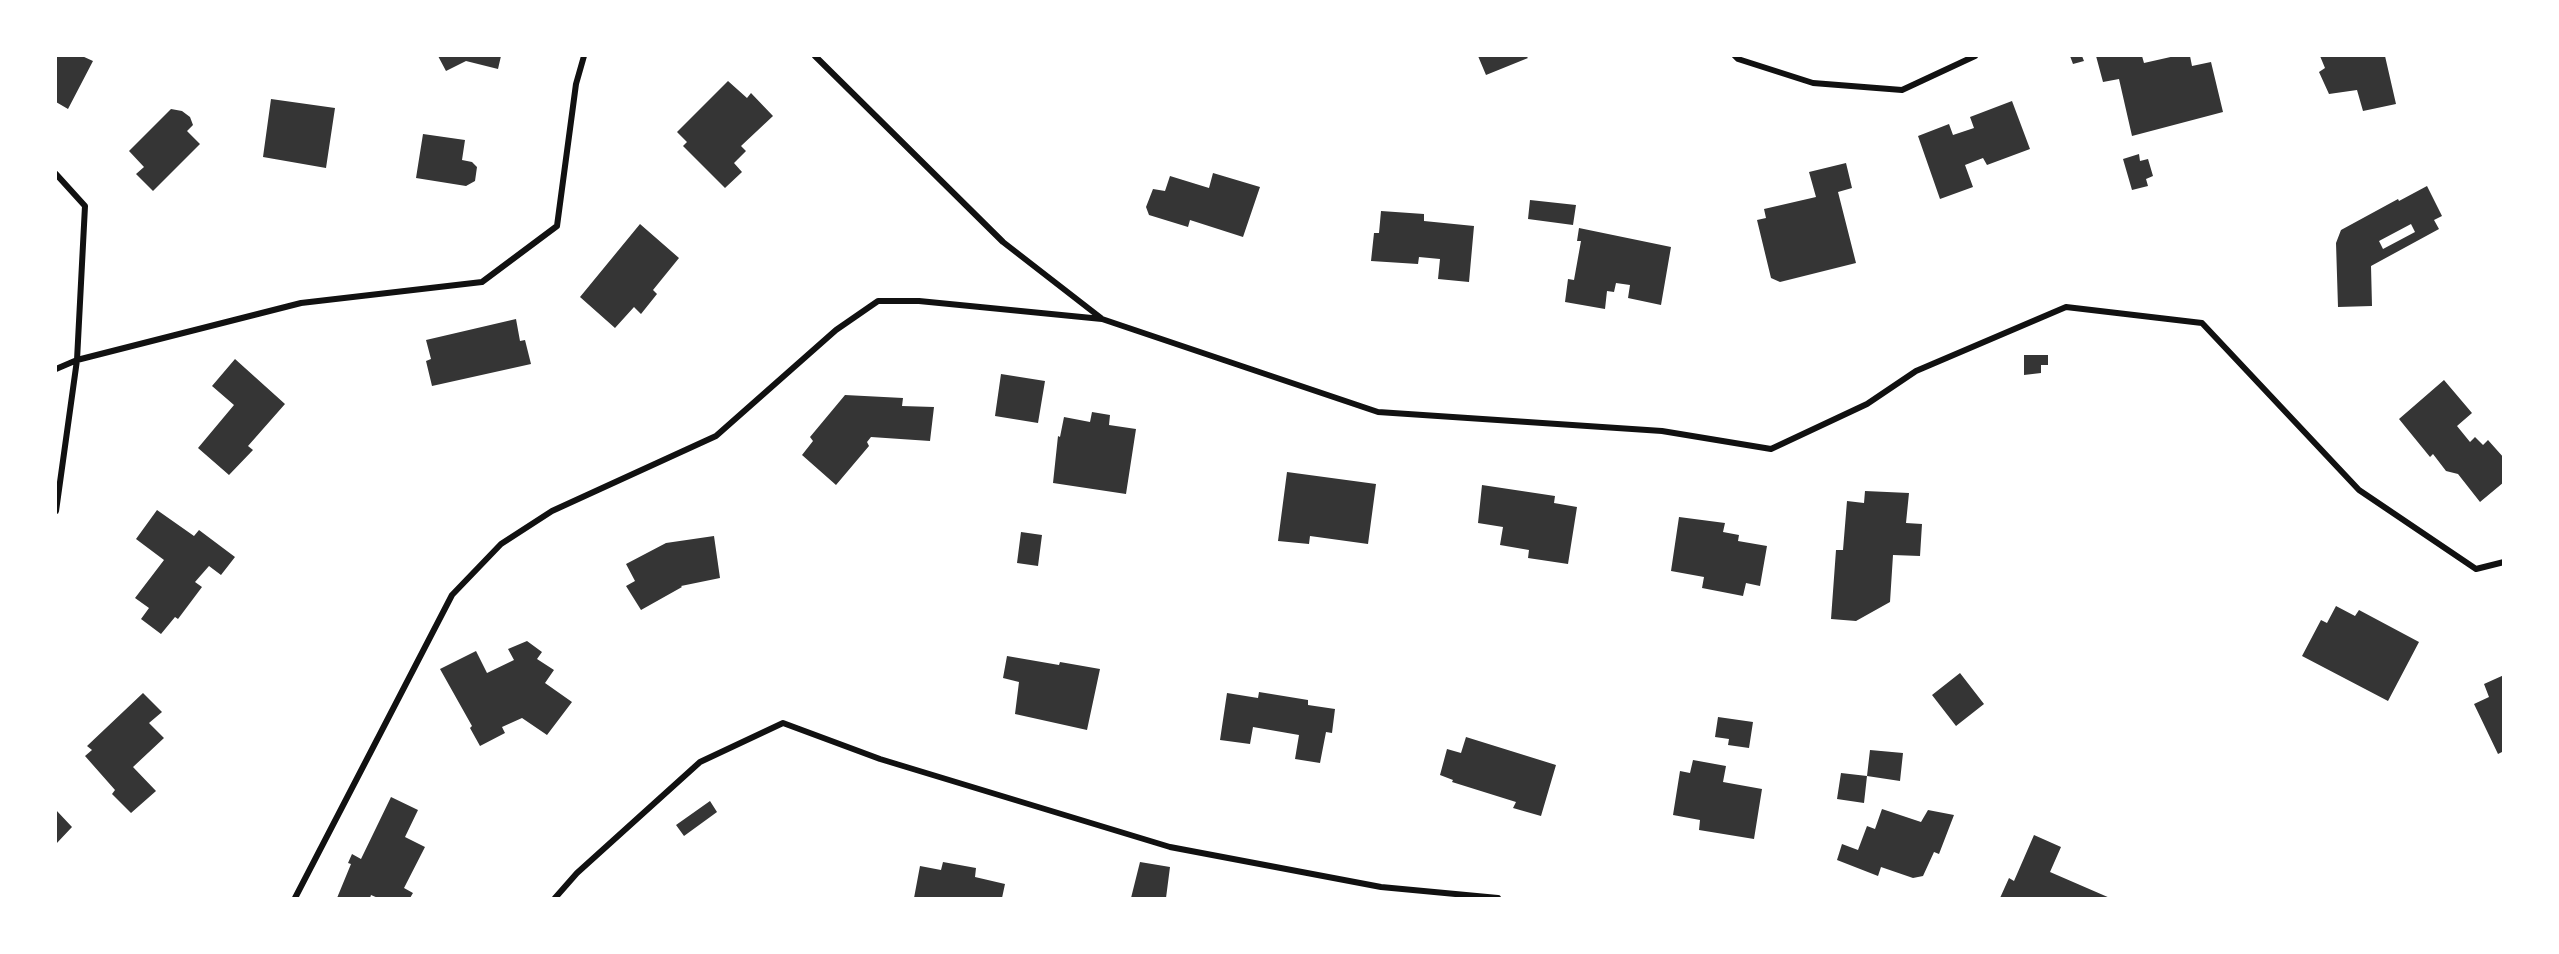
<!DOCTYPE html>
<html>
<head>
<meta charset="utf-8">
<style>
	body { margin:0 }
	#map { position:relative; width:2559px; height:954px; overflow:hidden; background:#fff; font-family:Figtree,sans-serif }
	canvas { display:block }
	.frame { position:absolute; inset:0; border:57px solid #fff; pointer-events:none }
</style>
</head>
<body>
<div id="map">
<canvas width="2559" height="954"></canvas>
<div class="frame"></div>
</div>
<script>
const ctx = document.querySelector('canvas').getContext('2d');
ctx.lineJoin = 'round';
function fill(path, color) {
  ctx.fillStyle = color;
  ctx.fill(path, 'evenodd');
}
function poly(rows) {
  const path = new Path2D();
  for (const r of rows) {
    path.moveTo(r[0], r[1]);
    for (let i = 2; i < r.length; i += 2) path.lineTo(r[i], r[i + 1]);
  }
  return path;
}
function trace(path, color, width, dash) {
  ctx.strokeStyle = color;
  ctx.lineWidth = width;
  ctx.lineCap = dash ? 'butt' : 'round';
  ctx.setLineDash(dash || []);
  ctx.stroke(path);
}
const building = poly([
	[56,56,82,56,93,61,68,109,56,102],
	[438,56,501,56,498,69,466,61,446,71],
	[1478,56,1526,56,1528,58,1486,75],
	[2070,56,2082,56,2084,61,2073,64],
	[2096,56,2142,56,2144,63,2175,56,2190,56,2192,66,2211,62,2223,112,2132,136,2119,79,2103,82],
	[2320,56,2385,56,2396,104,2363,111,2357,90,2329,94,2319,72,2325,68],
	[728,81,747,98,751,93,773,116,741,146,746,151,734,163,742,172,725,188,683,146,687,142,677,132],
	[271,99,335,108,326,168,263,157],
	[2012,101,2030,149,1987,165,1983,158,1965,165,1973,187,1940,199,1918,136,1949,124,1953,135,1974,128,1970,117],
	[171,109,182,111,190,117,193,125,187,131,200,144,153,191,136,174,144,167,129,151],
	[423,134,465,140,462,160,472,162,477,167,475,181,466,186,416,178],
	[2139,154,2140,161,2148,159,2153,176,2146,179,2148,186,2132,190,2123,159],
	[1846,163,1852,188,1838,192,1856,263,1780,282,1771,278,1757,220,1766,218,1764,209,1816,197,1809,172],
	[1213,173,1260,187,1243,237,1190,220,1188,227,1149,215,1146,207,1153,189,1165,191,1170,176,1209,188],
	[2427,186,2442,216,2434,220,2439,229,2371,266,2372,306,2338,307,2336,243,2341,230,2398,199,2399,201],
	[2411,224,2415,232,2383,249,2379,241],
	[1530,200,1576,205,1573,225,1528,219],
	[1381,211,1424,214,1424,221,1474,226,1469,282,1438,279,1440,259,1419,257,1418,264,1371,261,1374,233,1379,233],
	[640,224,679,258,653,290,657,294,641,314,634,307,615,328,580,297],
	[1579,228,1671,247,1661,305,1628,298,1630,285,1616,283,1614,292,1607,291,1605,309,1565,302,1568,279,1574,280,1581,241,1577,241],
	[516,319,520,341,525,340,531,364,432,386,426,361,431,359,426,340],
	[2024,355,2048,355,2048,365,2041,365,2041,373,2024,375],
	[235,359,285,404,248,446,253,450,229,475,198,448,234,405,212,386],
	[1001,374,1045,381,1038,423,995,416],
	[2444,380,2472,413,2457,426,2470,442,2475,437,2483,445,2488,440,2504,458,2504,482,2480,502,2458,474,2446,471,2433,454,2430,457,2399,419],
	[845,395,903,398,902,406,934,407,930,441,871,437,867,442,869,446,836,485,802,455,813,441,810,437],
	[1092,412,1110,415,1109,425,1136,429,1126,494,1053,483,1058,436,1060,437,1064,417,1090,422],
	[1287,472,1376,484,1368,544,1310,536,1309,544,1278,541],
	[1482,485,1555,496,1554,503,1577,507,1568,564,1528,558,1529,550,1500,545,1503,527,1478,523],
	[1865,491,1909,493,1906,523,1922,524,1920,556,1893,555,1890,602,1856,621,1831,619,1836,550,1843,550,1847,501,1864,503],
	[157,510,194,536,199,530,235,557,221,575,209,566,195,582,202,587,178,619,175,617,161,634,141,619,149,608,135,598,164,560,136,539],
	[1679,517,1725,523,1723,532,1739,535,1738,541,1767,546,1760,586,1746,583,1743,596,1702,588,1704,577,1671,571],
	[1021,532,1042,535,1038,566,1017,563],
	[714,536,720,578,681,586,682,587,641,610,626,586,635,581,626,564,666,543],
	[2336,606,2355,616,2359,610,2419,642,2388,701,2302,656,2321,620,2327,623],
	[527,641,542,652,537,659,554,670,545,683,572,702,547,735,522,718,502,727,505,733,480,746,470,728,472,726,440,669,476,651,487,673,514,660,508,649],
	[1007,656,1059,665,1060,662,1100,669,1087,730,1015,714,1019,682,1003,678],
	[1960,673,1984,704,1956,726,1932,695],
	[2504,675,2504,751,2498,754,2474,704,2489,697,2484,684],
	[1259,692,1308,700,1308,705,1335,709,1332,733,1326,732,1320,763,1295,759,1299,735,1253,727,1250,744,1220,740,1227,693,1258,698],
	[143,693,162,712,149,723,164,738,133,767,156,791,131,813,112,794,115,790,85,756,92,750,87,746],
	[1718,717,1753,722,1749,748,1728,745,1729,739,1715,737],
	[1466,737,1556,765,1541,816,1513,808,1516,802,1452,782,1453,780,1440,775,1447,749,1461,753],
	[1870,750,1903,753,1900,781,1867,776],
	[1693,760,1726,766,1723,782,1762,789,1754,839,1699,830,1700,820,1673,815,1680,771,1690,773],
	[1841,773,1867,776,1864,803,1837,799],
	[391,797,418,810,405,837,425,847,404,888,413,893,410,898,378,898,371,895,370,898,337,898,351,864,348,863,352,854,361,859],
	[710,801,717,812,684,836,676,825],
	[1882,809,1921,822,1928,810,1954,815,1939,854,1934,852,1923,876,1913,878,1881,867,1878,876,1837,860,1842,844,1858,850,1867,826,1875,829],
	[56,810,72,827,56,844],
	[2034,835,2061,847,2050,872,2110,898,2000,898,2009,878,2014,881],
	[943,862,976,868,975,877,1005,884,1002,898,914,898,920,866,941,870],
	[1140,862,1170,867,1166,898,1131,898]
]);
const minor = poly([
	[815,56,1003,242,1101,318],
	[1735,56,1738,59,1813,83,1902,90,1975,56],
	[56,174,85,206,77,360,56,511],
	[56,369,77,360,301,303,482,282,557,226,576,84,584,56],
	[295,898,452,595,501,544,552,511,716,436,836,330,878,301,919,301,1102,319,1378,412,1662,431,1771,449,1867,404,1916,371,2066,307,2202,323,2359,490,2476,569,2504,562],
	[555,898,577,873,700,762,783,723,880,759,1170,847,1381,887,1498,898]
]);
fill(building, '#353535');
trace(minor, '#111', 6);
</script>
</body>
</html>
